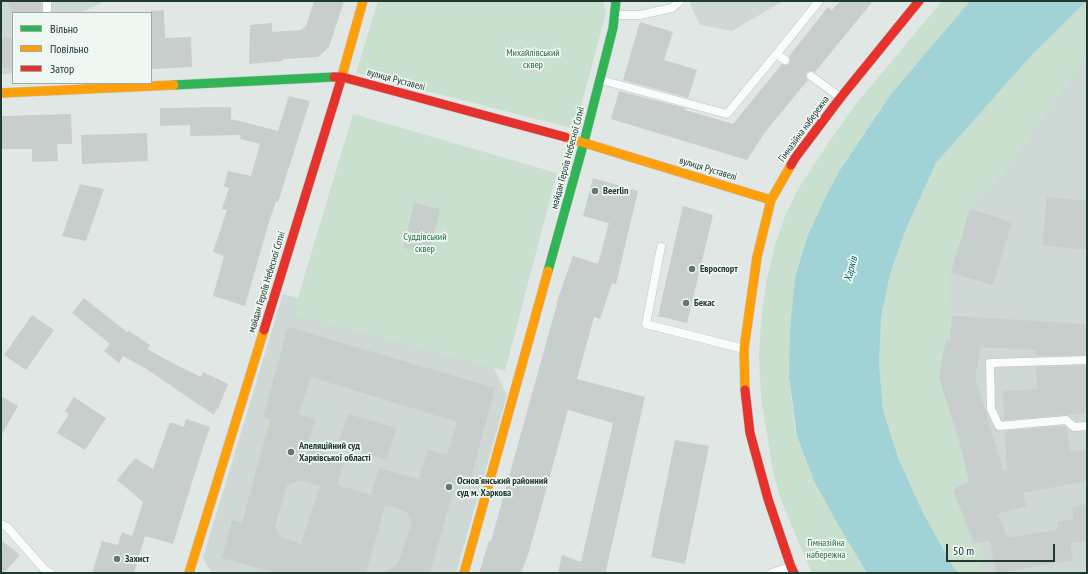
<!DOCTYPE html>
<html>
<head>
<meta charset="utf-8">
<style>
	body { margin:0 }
	#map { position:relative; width:1088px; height:574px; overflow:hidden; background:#e1e7e4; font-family:"PT Sans Narrow",sans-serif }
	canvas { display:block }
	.frame { position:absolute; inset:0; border:2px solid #203931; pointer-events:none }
	.legend { position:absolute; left:12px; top:12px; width:140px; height:72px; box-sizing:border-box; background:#eef7f2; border:1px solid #9caba5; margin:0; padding:5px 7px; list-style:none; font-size:12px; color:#203931 }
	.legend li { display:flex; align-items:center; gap:8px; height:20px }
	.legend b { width:20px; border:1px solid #9caba5 }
	.scale { position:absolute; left:946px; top:544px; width:109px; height:18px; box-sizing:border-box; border:2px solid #203931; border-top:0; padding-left:5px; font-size:12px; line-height:14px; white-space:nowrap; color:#203931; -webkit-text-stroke:3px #eef7f2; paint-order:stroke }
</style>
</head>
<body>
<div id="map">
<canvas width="1088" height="574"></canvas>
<div class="frame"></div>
<ul class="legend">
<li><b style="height:5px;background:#30b455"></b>Вільно</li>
<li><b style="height:5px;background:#ff9f0a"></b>Повільно</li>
<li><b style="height:5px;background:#e5322d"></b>Затор</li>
</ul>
<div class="scale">50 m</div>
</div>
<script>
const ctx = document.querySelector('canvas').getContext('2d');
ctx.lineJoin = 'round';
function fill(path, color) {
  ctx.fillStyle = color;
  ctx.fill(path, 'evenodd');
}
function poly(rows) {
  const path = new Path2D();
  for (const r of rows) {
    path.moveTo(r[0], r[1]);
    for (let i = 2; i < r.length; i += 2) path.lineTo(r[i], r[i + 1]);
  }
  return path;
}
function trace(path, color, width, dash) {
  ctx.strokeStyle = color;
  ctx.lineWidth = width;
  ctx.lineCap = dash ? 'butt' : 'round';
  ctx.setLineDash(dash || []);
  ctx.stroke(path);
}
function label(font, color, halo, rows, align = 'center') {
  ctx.font = font + ' "PT Sans Narrow",sans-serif';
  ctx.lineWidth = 3.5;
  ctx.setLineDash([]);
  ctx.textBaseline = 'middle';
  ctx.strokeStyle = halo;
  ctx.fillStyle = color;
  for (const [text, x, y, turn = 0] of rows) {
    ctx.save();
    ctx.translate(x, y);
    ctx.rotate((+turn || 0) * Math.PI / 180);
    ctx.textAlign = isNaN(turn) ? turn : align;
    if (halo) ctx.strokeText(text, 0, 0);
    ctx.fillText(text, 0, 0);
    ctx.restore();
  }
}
const built = poly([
	[1,1,105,1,80,13,13,13,13,74,1,74],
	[693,1,783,1,732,31,700,25,690,4],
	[1086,1,1087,573,958,573,879,364,881,318,890,274,906,229,919,200,936,163,1029,58],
	[283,294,487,355,507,395,456,573,222,573,210,570,203,558]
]);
const green = poly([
	[378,1,603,1,606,13,575,129,356,73],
	[942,1,970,1,891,94,840,170,826,196,808,235,789,377,795,429,799,442,814,481,841,531,867,573,812,573,793,529,781,500,773,471,761,398,759,357,761,320,766,283,774,248,785,216,798,189,827,145,855,105],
	[1087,5,1087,56,1009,166,970,209,947,283,955,342,946,340,939,375,969,481,953,490,972,544,980,547,983,556,980,566,984,573,958,573,951,563,922,511,898,457,883,410,879,364,881,320,890,274,906,229,936,163,1029,58],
	[353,114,557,173,505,371,293,314]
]);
const water = poly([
	[970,1,1086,1,1029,58,936,163,919,200,906,229,890,274,881,318,879,364,883,410,898,457,922,511,951,563,958,573,867,573,838,525,814,481,797,436,789,377,790,331,795,278,808,235,826,196,840,170,891,94]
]);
const building = poly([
	[9,1,41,1,42,13,10,13],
	[314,1,344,1,329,47,318,57,283,59,283,61,249,64,250,25,272,23,272,32,301,30,306,26],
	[840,1,873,1,815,72,811,71,807,72,806,76,808,80,765,132,747,160,611,119,619,91,685,108,685,110,733,124,782,64,785,65,789,64,790,60,789,56,828,7,832,10],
	[164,10,165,38,191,37,192,67,151,69,151,11],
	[640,22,673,32,664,60,697,70,688,98,623,80],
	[1,38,13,38,13,68,1,68],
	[289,96,310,101,278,202,276,201,269,222,245,306,213,296,224,256,213,252,227,210,222,209,229,188,224,186,228,171,251,176,260,144,240,139,241,135,190,136,190,125,160,126,160,108,231,107,231,119,278,131],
	[71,114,72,144,57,144,58,161,32,162,32,149,1,149,1,116],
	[147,133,148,161,82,164,81,135],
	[593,178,638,191,616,284,612,283,600,319,594,317,577,379,645,397,606,571,607,573,558,573,562,555,581,562,613,423,568,410,529,552,521,573,479,573,489,541,491,541,557,304,556,304,573,256,598,264,609,223,583,216],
	[80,184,104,189,86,241,62,236],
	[1047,197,1087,201,1087,250,1042,245],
	[414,203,440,209,429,254,403,248],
	[683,206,713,215,687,323,658,316],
	[970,209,1012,222,993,285,951,273],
	[84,298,127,332,129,331,150,345,147,349,178,366,201,377,203,372,228,384,218,409,217,408,214,415,145,368,123,356,119,363,104,351,110,344,72,313],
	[32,315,54,330,26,370,4,355],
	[952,316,1087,324,1087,355,1036,356,1035,350,981,347,975,377,1003,470,1007,470,1005,431,1064,426,1067,428,1070,451,1087,450,1087,481,1023,493,1026,506,997,514,1008,538,1058,529,1057,522,1074,519,1072,507,1087,504,1087,541,1070,543,1073,560,996,573,990,541,974,543,953,490,969,481,960,443,939,377,946,340,950,341],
	[288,327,495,388,471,477,458,473,430,573,383,573,398,564,412,522,407,512,385,505,366,573,277,573,222,558,232,520,242,523,270,420,263,417],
	[311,377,457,422,447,455,428,449,419,479,379,468,371,495,337,485,345,459,307,448,315,420,299,414],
	[300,480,320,486,301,544,280,537,275,527,287,485],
	[1087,366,1087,413,1004,420,1003,391,1037,389,1036,367],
	[1,396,18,406,1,436],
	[74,397,106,418,85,450,57,433,69,414,65,411],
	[348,414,396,428,387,460,338,445],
	[186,419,210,427,198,463,173,544,145,536,134,573,92,573,102,541,118,545,122,532,132,536,143,502,117,480,135,458,153,469,170,422,184,427],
	[675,440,709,446,685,564,651,557],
	[1,540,20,555,4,573,1,573]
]);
const lane = poly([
	[47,1,47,13],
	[616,15,640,15,672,8,680,1],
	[777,54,785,60],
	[811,76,840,97],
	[601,80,727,114,791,36,819,1],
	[661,247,646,324,744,349],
	[1087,360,990,363,991,409,999,426,1066,420,1074,427,1087,426],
	[1,524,7,527,45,570,50,573],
	[772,573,790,567]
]);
const fast = poly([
	[174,85,334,77],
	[548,271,584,142,613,28,616,1]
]);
const slow = poly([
	[340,83,363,1],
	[1,93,174,85],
	[565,137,771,200],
	[745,390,744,349,757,257,771,200,791,165],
	[189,573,264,330],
	[464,573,548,271]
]);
const jam = poly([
	[334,77,342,77,565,137],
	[791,165,795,158,841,97,919,1],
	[264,330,340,83],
	[745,390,750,433,768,499,791,567,794,573]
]);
const markers = [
	[595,191,4,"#647670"],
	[692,269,4,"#647670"],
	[686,303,4,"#647670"],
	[291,452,4,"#647670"],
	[449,487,4,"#647670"],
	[117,559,4,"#647670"]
];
const parkNames = [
	["Михайлівський",533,53],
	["сквер",533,65],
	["Суддівський",425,237],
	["сквер",425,249],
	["Гімназійна",826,543],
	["набережна",826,555]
];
const streetNames = [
	["вулиця Руставелі",396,80,15],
	["Гімназійна набережна",804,129,-54],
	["майдан Героїв Небесної Сотні",568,158,-75],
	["вулиця Руставелі",708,169,17],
	["майдан Героїв Небесної Сотні",267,282,-73]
];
const poiNames = [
	["Beеrlin",603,191],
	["Евроспорт",700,269],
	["Бекас",694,303],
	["Апеляційний суд",299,446],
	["Харківської області",299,458],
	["Основ'янський районний",457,481],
	["суд м. Харкова",457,493],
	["Захист",125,559]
];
const waterNames = [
	["Харків",851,269,-75]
];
fill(built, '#ced8d4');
fill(green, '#cae0cf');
fill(water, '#a1d2d5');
fill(building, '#c8cecb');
trace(lane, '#bec4c1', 9);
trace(fast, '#bdc4c1', 10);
trace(slow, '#bdc4c1', 10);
trace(jam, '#bdc4c1', 10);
trace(lane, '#fafbfb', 8);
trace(fast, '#30b455', 9);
trace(slow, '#ff9f0a', 9);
trace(jam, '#e5322d', 9);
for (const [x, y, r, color] of markers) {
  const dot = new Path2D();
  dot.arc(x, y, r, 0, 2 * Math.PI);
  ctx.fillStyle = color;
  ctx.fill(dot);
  trace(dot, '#eef7f2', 1.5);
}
label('10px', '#2a7041', '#eef7f2', parkNames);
label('10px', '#203931', '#eef7f2', streetNames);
label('bold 10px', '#203931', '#eef7f2', poiNames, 'left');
label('italic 11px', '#1b6b74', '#eef7f2', waterNames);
</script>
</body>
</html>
